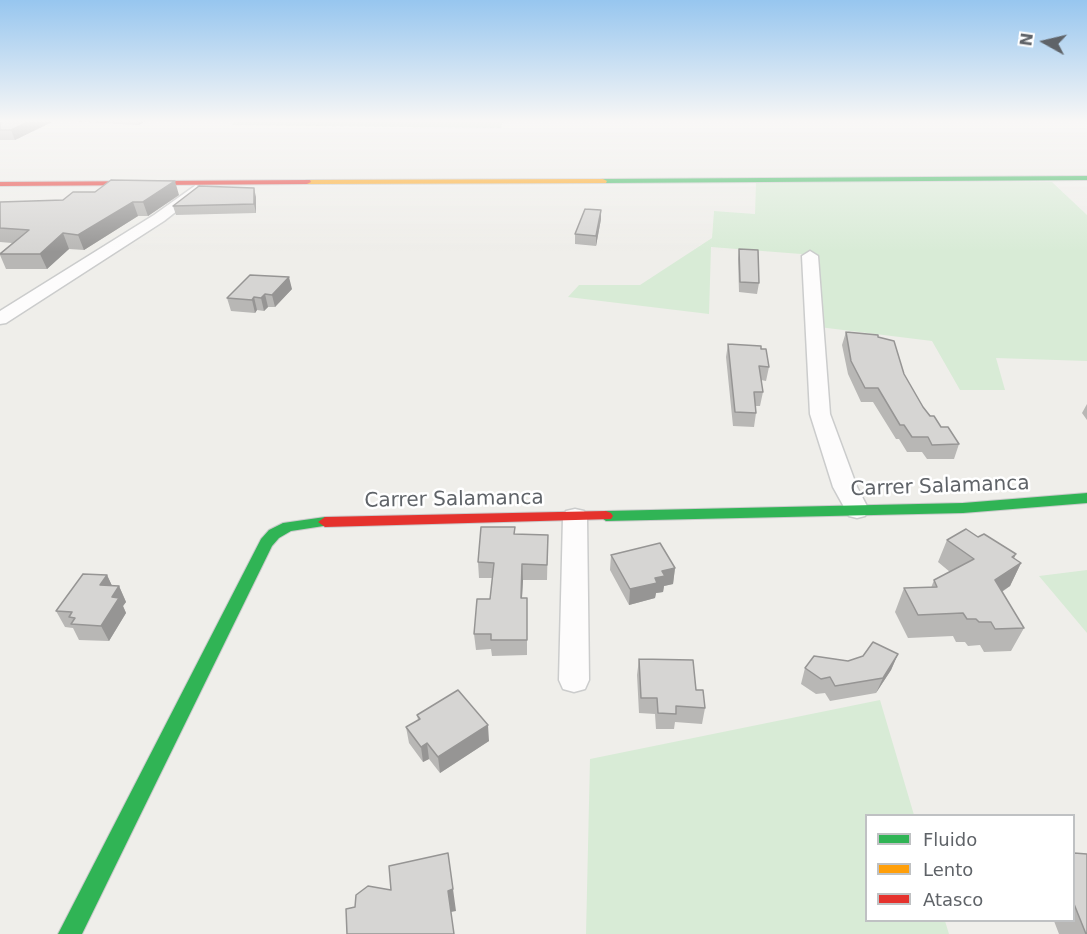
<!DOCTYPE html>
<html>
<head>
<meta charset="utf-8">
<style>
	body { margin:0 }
	#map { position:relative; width:1087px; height:934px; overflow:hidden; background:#efeeea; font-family:"DejaVu Sans",sans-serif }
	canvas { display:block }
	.legend { position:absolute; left:865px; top:814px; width:210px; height:108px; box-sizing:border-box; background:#fff; border:2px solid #bfc1c3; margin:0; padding:8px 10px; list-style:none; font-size:18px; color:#5f6368 }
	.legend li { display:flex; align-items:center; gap:12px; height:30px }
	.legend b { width:30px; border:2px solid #bfc1c3 }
	.north { position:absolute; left:1015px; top:12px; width:60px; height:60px; -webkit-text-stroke:4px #fff; paint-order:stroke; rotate:278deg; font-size:16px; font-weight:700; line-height:24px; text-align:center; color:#5f6368 }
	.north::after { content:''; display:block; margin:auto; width:21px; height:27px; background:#5f6368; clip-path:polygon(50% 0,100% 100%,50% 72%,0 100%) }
</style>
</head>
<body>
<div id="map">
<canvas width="1087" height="934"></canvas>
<ul class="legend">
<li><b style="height:8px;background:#30b455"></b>Fluido</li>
<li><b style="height:8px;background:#ff9f0a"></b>Lento</li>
<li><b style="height:8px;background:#e5322d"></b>Atasco</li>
</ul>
<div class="north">N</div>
</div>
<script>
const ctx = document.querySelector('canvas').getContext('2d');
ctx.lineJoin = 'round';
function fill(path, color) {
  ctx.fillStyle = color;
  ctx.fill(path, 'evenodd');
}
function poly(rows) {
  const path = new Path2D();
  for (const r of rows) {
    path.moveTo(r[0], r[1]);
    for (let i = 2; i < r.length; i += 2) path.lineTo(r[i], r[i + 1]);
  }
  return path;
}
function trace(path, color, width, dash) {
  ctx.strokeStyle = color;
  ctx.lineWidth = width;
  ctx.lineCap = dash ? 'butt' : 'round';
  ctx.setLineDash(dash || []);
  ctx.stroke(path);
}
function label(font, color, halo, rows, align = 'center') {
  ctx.font = font + ' "DejaVu Sans",sans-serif';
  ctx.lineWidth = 5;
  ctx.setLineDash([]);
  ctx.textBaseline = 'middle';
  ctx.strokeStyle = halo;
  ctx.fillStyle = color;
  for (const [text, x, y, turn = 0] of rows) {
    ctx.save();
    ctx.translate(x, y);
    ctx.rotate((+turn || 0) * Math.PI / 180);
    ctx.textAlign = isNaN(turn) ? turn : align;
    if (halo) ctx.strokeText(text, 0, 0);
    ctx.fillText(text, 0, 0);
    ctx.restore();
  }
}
const green = poly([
	[234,121,503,121,501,128,232,125],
	[756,182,1052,182,1087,215,1087,361,996,358,1005,390,960,390,932,341,819,327,814,255,711,247,709,314,568,297,579,285,640,285,712,238,714,211,755,214],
	[1087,570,1087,633,1039,576],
	[880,700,914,815,866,816,866,920,945,921,949,934,586,934,590,759]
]);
const street = poly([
	[196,185,202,189,201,192,164,221,6,323,0,324,0,311,154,215,196,185],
	[810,251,818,256,830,414,857,487,869,510,865,516,857,518,849,516,833,487,810,414,802,256,810,251],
	[575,509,584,511,587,517,589,680,585,689,574,692,563,689,559,680,563,517,566,511,575,509]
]);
const fast = poly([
	[1087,176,1087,180,603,183,599,181,603,179,1087,176],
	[1087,493,1087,503,963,513,606,521,599,516,606,511,963,503,1087,493],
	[325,517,332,522,330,525,291,531,279,538,272,546,82,934,58,934,261,539,269,530,283,523,325,517]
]);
const slow = poly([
	[603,179,607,181,606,183,307,184,303,182,307,180,603,179]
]);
const jam = poly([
	[310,180,311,182,307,184,0,186,0,182,310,180],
	[606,511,611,513,613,516,611,519,325,527,318,522,325,517,606,511]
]);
const wall = poly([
	[5,121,54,121,15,140,0,140,0,123],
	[69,121,145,121,139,125],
	[95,192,179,195,148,216,138,216,84,250,69,249,47,269,6,269,0,255,0,253,12,243,0,242,0,202,63,200],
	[256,197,256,213,176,215,173,206],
	[601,210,601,219,596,246,575,244,575,234],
	[739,249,759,283,757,294,739,292,738,259],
	[292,289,275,307,268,307,264,311,257,310,255,313,231,311,227,298],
	[846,332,878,337,904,374,923,407,941,427,959,444,954,459,927,459,922,452,907,452,899,439,896,439,873,402,861,402,848,374,842,345],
	[728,344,761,349,769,367,766,381,761,380,763,392,760,406,756,406,756,413,754,427,733,426,726,357],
	[1087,404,1087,420,1082,413],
	[515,534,548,535,547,580,523,580,522,598,527,598,527,655,492,656,491,649,476,650,474,634,490,599,493,578,479,578,478,562],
	[947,540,1014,558,1021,563,1010,586,1002,592,1024,628,1011,651,984,652,980,645,968,646,965,642,956,642,953,636,908,638,895,612,904,588,931,588,934,580,950,572,938,562],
	[611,555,675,568,673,584,664,586,663,592,656,593,655,598,629,605,610,570],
	[107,575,112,586,119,586,126,602,123,606,126,613,109,641,79,640,73,628,65,627,56,611],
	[898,654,891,670,876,693,830,701,825,693,816,694,801,684,805,668,848,661],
	[639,659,696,690,705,708,702,724,675,722,674,729,656,729,655,714,639,713,637,675],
	[417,715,489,741,440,773,429,759,423,762,409,743,406,727,418,720],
	[1074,853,1087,934,1059,934,1054,921,1074,921]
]);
const shadedWall = poly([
	[30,121,54,121,15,140,11,130],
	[138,121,145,121,139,125],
	[175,181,179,195,148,216,143,202],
	[254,188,256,197,256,213,254,204],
	[133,202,138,216,84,250,78,235],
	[601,210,601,219,596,246,596,236],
	[63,233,69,249,47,269,40,254],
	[289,277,292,289,275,307,272,295],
	[265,294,268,307,264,311,261,298],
	[254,297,257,310,255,313,252,300],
	[1016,554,1007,573,1021,563,1010,586,984,603,995,580,1012,557],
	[522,564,523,580,521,614,521,598],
	[675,568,673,584,664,586,663,592,656,593,655,598,629,605,630,589,655,578,662,571],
	[107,575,114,590,100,585],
	[119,586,126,602,123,606,126,613,109,641,101,626,112,597],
	[898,654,891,670,876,693,883,678],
	[488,725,489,741,440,773,438,757],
	[427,743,429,759,423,762,421,747],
	[453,889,456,911,451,912,448,891]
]);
const building = poly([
	[5,121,30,121,11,130,0,130,0,123,5,121],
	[111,180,175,181,143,202,133,202,78,235,63,233,40,254,0,254,29,230,0,228,0,202,63,200,73,192,95,192,111,180],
	[199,186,254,188,254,204,173,206,199,186],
	[585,209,601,210,596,236,575,234,585,209],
	[739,249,758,250,759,283,740,282,739,249],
	[250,275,289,277,272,295,265,294,261,298,254,297,252,300,227,298,250,275],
	[846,332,878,335,878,337,894,341,904,374,923,407,930,416,934,416,941,427,948,427,959,444,932,445,928,437,912,437,904,425,900,425,878,388,865,388,851,361,846,332],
	[728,344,761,346,761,349,766,349,769,367,759,366,763,392,754,392,756,413,735,412,728,344],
	[481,527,515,527,514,534,548,535,547,565,522,564,521,598,527,598,527,640,491,640,491,634,474,634,477,599,490,599,494,563,478,562,481,527],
	[966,529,978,537,984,534,1016,554,1012,557,1021,563,995,580,1024,628,995,629,991,622,979,622,976,619,967,619,963,613,918,615,904,588,937,587,934,580,974,559,947,540,966,529],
	[660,543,675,568,662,571,665,576,655,578,657,583,630,589,611,555,660,543],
	[83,574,107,575,100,585,119,586,112,597,119,598,101,626,71,624,75,618,69,617,72,612,56,611,83,574],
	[873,642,898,654,883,678,835,686,830,677,821,679,805,668,814,656,848,661,863,656,873,642],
	[639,659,693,660,696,690,703,690,705,708,676,706,676,714,658,713,657,698,641,698,639,659],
	[458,690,488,725,438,757,427,743,421,747,406,727,420,719,417,715,458,690],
	[448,853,453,889,448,891,454,934,347,934,346,909,355,907,356,895,368,886,391,890,389,866,448,853],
	[1074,853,1087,854,1087,934,1086,934,1074,904,1074,853]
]);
const streetNames = [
	["Carrer Salamanca",940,487,-2],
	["Carrer Salamanca",454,500,-1]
];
fill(green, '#d8ebd6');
trace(street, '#cbcccc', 3);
trace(fast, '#cacacb', 2);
trace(slow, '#cacacb', 2);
trace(jam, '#cacacb', 2);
fill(street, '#fdfcfc');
fill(fast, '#30b455');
fill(slow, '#ff9f0a');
fill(jam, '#e5322d');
fill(wall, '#b8b7b5');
fill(shadedWall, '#969594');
fill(building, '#d6d5d3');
trace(building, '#969594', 1.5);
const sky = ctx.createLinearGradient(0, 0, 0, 252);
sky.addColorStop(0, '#97c6ef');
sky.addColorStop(0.48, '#f8f7f6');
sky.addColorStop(1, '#f8f7f600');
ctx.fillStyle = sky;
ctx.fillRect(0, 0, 1087, 252);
label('20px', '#5f6368', '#fff', streetNames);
</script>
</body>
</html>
